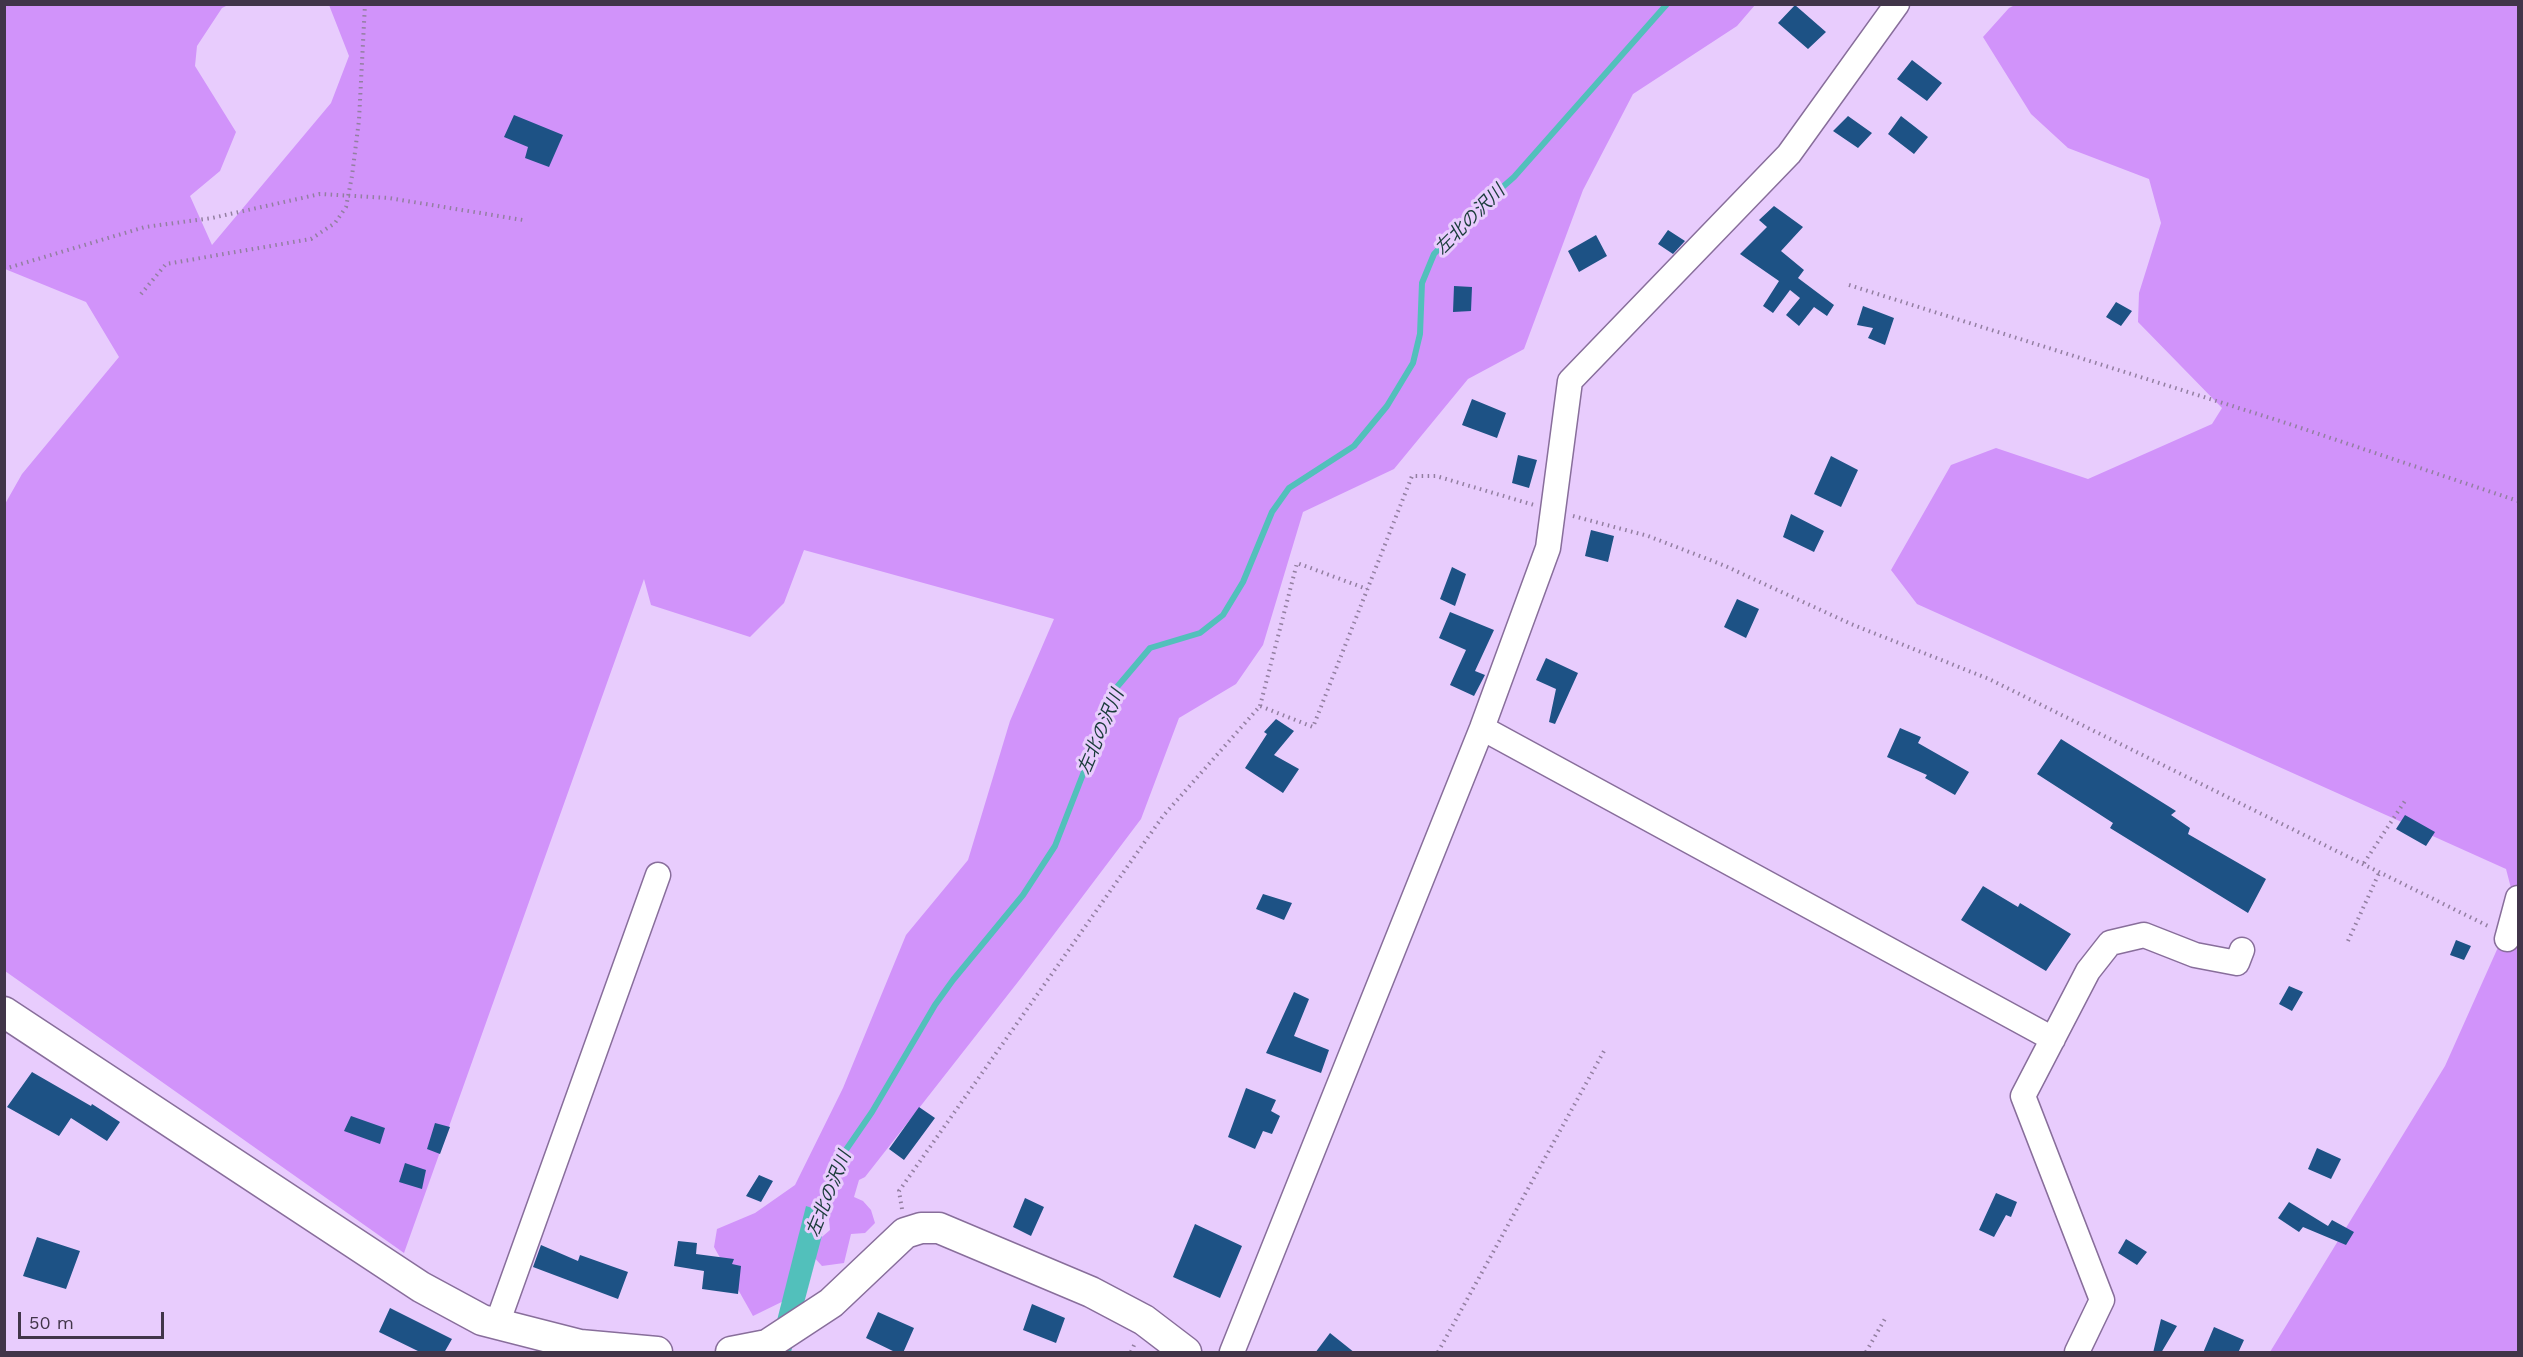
<!DOCTYPE html>
<html>
<head>
<meta charset="utf-8">
<style>
	body { margin:0 }
	#map { position:relative; width:2523px; height:1357px; overflow:hidden; background:#e8ccfd; font-family:"Work Sans",sans-serif }
	canvas { display:block }
	.frame { position:absolute; inset:0; border:6px solid #413549; pointer-events:none }
	.scale { position:absolute; left:18px; top:1312px; width:146px; height:27px; box-sizing:border-box; border:3px solid #413549; border-top:0; padding-left:8px; font-size:18px; line-height:21px; white-space:nowrap; color:#413549; -webkit-text-stroke:4px #e8ccfd; paint-order:stroke }
</style>
</head>
<body>
<div id="map">
<canvas width="2523" height="1357"></canvas>
<div class="frame"></div>
<div class="scale">50 m</div>
</div>
<script>
const ctx = document.querySelector('canvas').getContext('2d');
ctx.lineJoin = 'round';
function fill(path, color) {
  ctx.fillStyle = color;
  ctx.fill(path, 'evenodd');
}
function poly(rows) {
  const path = new Path2D();
  for (const r of rows) {
    path.moveTo(r[0], r[1]);
    for (let i = 2; i < r.length; i += 2) path.lineTo(r[i], r[i + 1]);
  }
  return path;
}
function trace(path, color, width, dash) {
  ctx.strokeStyle = color;
  ctx.lineWidth = width;
  ctx.lineCap = dash ? 'butt' : 'round';
  ctx.setLineDash(dash || []);
  ctx.stroke(path);
}
function label(font, color, halo, rows, align = 'center') {
  ctx.font = font + ' "Work Sans","Noto Sans JP",sans-serif';
  ctx.lineWidth = 6;
  ctx.setLineDash([]);
  ctx.textBaseline = 'middle';
  ctx.strokeStyle = halo;
  ctx.fillStyle = color;
  for (const [text, x, y, turn = 0] of rows) {
    ctx.save();
    ctx.translate(x, y);
    ctx.rotate((+turn || 0) * Math.PI / 180);
    ctx.textAlign = isNaN(turn) ? turn : align;
    if (halo) ctx.strokeText(text, 0, 0);
    ctx.fillText(text, 0, 0);
    ctx.restore();
  }
}
const green = poly([
	[2017,4,2518,5,2518,1352,2270,1352,2445,1066,2516,907,2506,869,1917,604,1891,570,1951,465,1996,448,2088,479,2212,424,2222,408,2138,322,2139,293,2161,223,2149,179,2068,148,2031,114,1983,37,2009,8],
	[5,5,228,5,222,8,197,46,195,66,236,132,220,171,190,196,212,245,331,103,349,56,329,5,1755,5,1737,26,1633,94,1583,190,1524,349,1468,379,1394,469,1303,512,1263,645,1236,684,1179,718,1141,819,1021,978,865,1177,859,1180,854,1197,863,1201,871,1210,875,1223,865,1233,851,1234,844,1263,822,1266,811,1254,816,1242,830,1230,828,1208,832,1194,813,1204,803,1263,802,1292,753,1316,714,1247,717,1229,755,1213,795,1185,843,1088,906,935,968,860,1010,721,1054,619,804,550,784,603,750,637,651,605,644,579,404,1253,5,971,5,504,22,474,119,357,86,302,5,269]
]);
const water = poly([
	[806,1206,828,1213,791,1352,769,1352]
]);
const stream = poly([
	[817,1216,839,1160,872,1112,935,1005,953,980,1023,895,1055,846,1117,687,1150,648,1200,633,1223,615,1243,582,1272,512,1289,488,1354,446,1387,406,1413,363,1420,334,1422,283,1434,254,1472,214,1514,177,1667,4]
]);
const building = poly([
	[1795,5,1826,32,1808,49,1778,23],
	[1912,60,1942,83,1927,101,1897,79],
	[514,115,563,135,549,167,525,158,528,147,504,137],
	[1848,116,1872,133,1858,148,1833,131],
	[1901,116,1928,137,1914,154,1888,134],
	[1774,206,1803,227,1781,251,1804,270,1798,278,1834,305,1827,316,1814,307,1799,326,1786,315,1800,298,1790,290,1773,313,1763,306,1779,281,1740,254,1767,227,1759,220],
	[1668,230,1685,241,1673,254,1658,244],
	[1596,235,1607,256,1579,272,1568,251],
	[1454,286,1472,287,1471,311,1453,312],
	[2116,302,2132,311,2121,326,2106,317],
	[1863,306,1894,318,1885,345,1868,338,1873,328,1857,325],
	[1472,399,1506,413,1497,438,1462,425],
	[1518,455,1537,460,1529,488,1512,483],
	[1831,456,1858,470,1841,507,1814,494],
	[1791,514,1824,531,1814,552,1783,537],
	[1591,530,1614,536,1608,562,1585,556],
	[1452,567,1466,574,1455,606,1440,599],
	[1737,599,1759,609,1746,638,1724,627],
	[1450,612,1494,630,1475,671,1485,675,1474,696,1450,685,1466,650,1439,638],
	[1546,658,1578,673,1555,724,1549,722,1556,689,1536,680],
	[1276,719,1294,731,1274,755,1299,769,1283,793,1245,768,1267,734,1264,732],
	[1900,728,1921,737,1918,743,1969,772,1955,795,1925,778,1927,775,1887,757],
	[2061,739,2176,811,2171,815,2190,828,2188,834,2266,879,2248,913,2110,828,2113,823,2037,774],
	[2405,815,2435,832,2426,846,2396,829],
	[1983,886,2018,907,2020,903,2071,934,2046,971,1961,920],
	[1263,894,1292,903,1284,920,1256,909],
	[2456,940,2471,946,2464,960,2450,955],
	[2289,986,2303,992,2292,1011,2279,1004],
	[1294,992,1309,999,1294,1036,1329,1050,1321,1073,1266,1053],
	[32,1072,91,1106,92,1104,120,1122,107,1141,71,1118,59,1136,7,1107],
	[1246,1088,1276,1100,1271,1111,1280,1116,1272,1134,1263,1131,1255,1149,1228,1137],
	[919,1107,935,1118,904,1160,889,1149],
	[351,1116,385,1128,380,1144,344,1131],
	[435,1123,450,1127,440,1154,427,1149],
	[2317,1148,2341,1159,2331,1179,2308,1169],
	[405,1163,426,1170,422,1189,399,1182],
	[759,1175,773,1181,761,1202,746,1196],
	[1996,1193,2017,1202,2011,1217,2006,1215,1994,1237,1979,1230],
	[1025,1198,1044,1207,1031,1236,1013,1227],
	[2289,1202,2328,1226,2332,1220,2354,1232,2346,1245,2303,1227,2299,1232,2278,1218],
	[1195,1224,1242,1246,1220,1298,1173,1277],
	[37,1237,80,1251,66,1289,23,1276],
	[2126,1239,2147,1252,2137,1265,2118,1253],
	[678,1241,697,1243,696,1254,734,1259,732,1264,741,1266,738,1294,702,1289,704,1271,674,1266],
	[541,1245,578,1261,580,1255,628,1272,618,1299,533,1267],
	[1032,1304,1065,1318,1056,1343,1023,1330],
	[390,1308,452,1339,444,1353,422,1353,379,1332],
	[878,1312,914,1328,903,1353,897,1353,866,1338],
	[2161,1319,2177,1326,2161,1353,2153,1353],
	[2214,1327,2244,1340,2238,1353,2203,1353],
	[1330,1333,1355,1353,1315,1353]
]);
const path = poly([
	[4,269,145,227,212,218,320,194,389,198,523,220],
	[1849,285,2283,422,2518,501],
	[141,294,166,264,311,239,335,223,346,207,352,176,359,120,365,4],
	[1573,516,1648,536,1723,565,1851,624,1989,679,2490,927],
	[1260,706,1297,563,1367,589],
	[2364,863,2405,801],
	[2348,941,2380,871],
	[902,1209,899,1191,1163,816,1260,706,1313,727,1412,476,1436,476,1534,505],
	[1131,1352,1135,1343],
	[1438,1352,1604,1051],
	[1866,1352,1886,1317]
]);
const minor = poly([
	[1482,728,2053,1039],
	[2507,939,2518,898],
	[497,1324,658,875],
	[1232,1352,1482,728,1548,548,1570,381,1789,154,1897,4],
	[2077,1352,2102,1300,2023,1096,2088,971,2110,943,2144,935,2195,955,2237,963,2242,950]
]);
const tertiary = poly([
	[4,1012,421,1287,482,1320,580,1345,657,1352],
	[731,1352,767,1345,831,1303,905,1233,921,1228,939,1228,1091,1292,1144,1320,1186,1352]
]);
const waterNames = [
	["左北の沢川",1470,220,-45],
	["左北の沢川",1101,732,-67],
	["左北の沢川",829,1194,-68]
];
fill(green, '#d193fa');
fill(water, '#52c0bb');
trace(stream, '#52c0bb', 6);
fill(building, '#1d5285');
trace(minor, '#886e9b', 27);
trace(tertiary, '#886e9b', 33);
trace(path, '#937fa1', 4, [1.5, 4.5]);
trace(minor, '#fff', 24);
trace(tertiary, '#fff', 30);
label('italic 18px', '#193b39', '#e8ccfd', waterNames);
</script>
</body>
</html>
